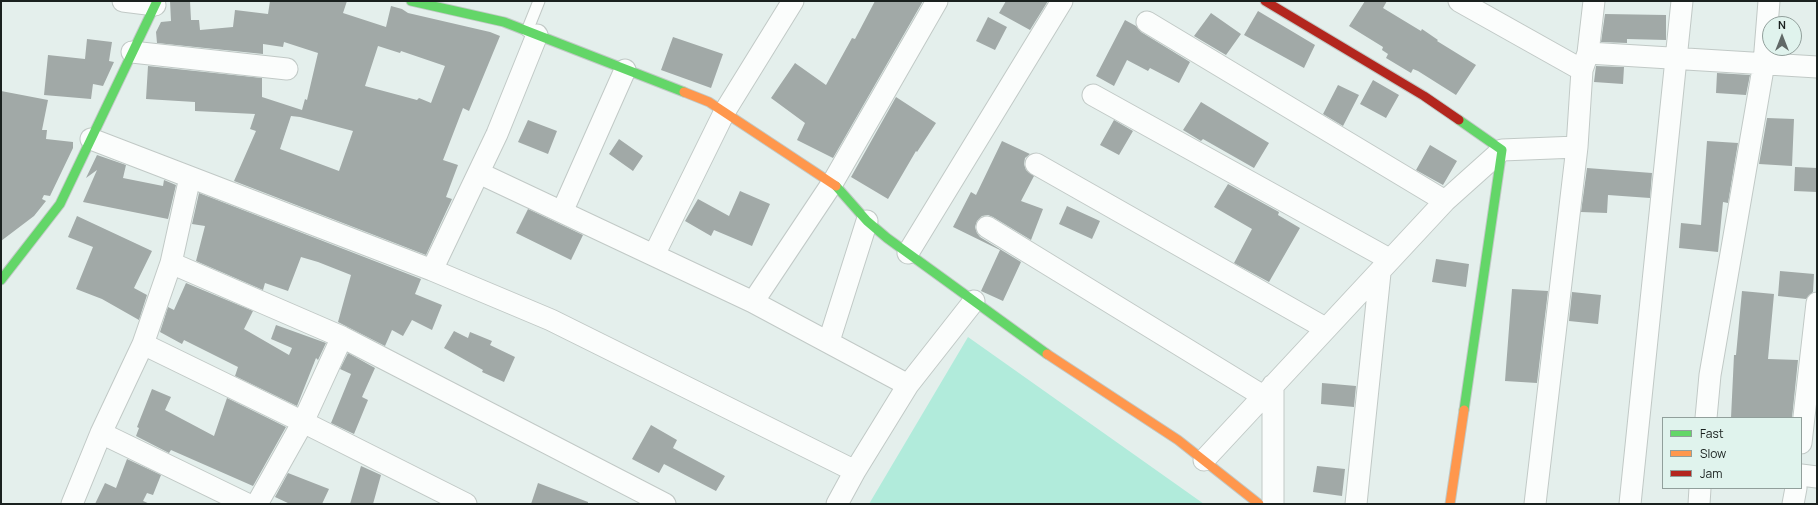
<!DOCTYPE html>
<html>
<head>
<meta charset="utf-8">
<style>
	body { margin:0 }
	#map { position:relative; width:1818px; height:505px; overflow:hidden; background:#e4efec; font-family:Manrope,sans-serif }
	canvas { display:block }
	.frame { position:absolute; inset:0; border:2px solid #1a211f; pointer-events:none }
	.legend { position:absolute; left:1662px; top:417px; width:140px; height:72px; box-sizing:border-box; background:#e0f3ed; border:1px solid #919f9b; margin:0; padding:5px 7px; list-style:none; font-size:12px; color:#1a211f }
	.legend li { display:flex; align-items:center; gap:8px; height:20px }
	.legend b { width:20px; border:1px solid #919f9b }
	.north { position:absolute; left:1762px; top:16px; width:40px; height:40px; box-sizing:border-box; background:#e0f3ed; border:1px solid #919f9b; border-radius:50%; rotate:0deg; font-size:11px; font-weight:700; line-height:16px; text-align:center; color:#1a211f }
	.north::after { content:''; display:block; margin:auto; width:14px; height:18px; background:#616967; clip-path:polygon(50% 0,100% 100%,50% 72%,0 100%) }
</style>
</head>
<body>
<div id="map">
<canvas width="1818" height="505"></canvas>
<div class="frame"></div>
<ul class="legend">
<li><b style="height:5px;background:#63d668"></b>Fast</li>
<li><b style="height:5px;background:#ff974d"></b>Slow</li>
<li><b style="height:5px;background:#b3261e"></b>Jam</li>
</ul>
<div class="north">N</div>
</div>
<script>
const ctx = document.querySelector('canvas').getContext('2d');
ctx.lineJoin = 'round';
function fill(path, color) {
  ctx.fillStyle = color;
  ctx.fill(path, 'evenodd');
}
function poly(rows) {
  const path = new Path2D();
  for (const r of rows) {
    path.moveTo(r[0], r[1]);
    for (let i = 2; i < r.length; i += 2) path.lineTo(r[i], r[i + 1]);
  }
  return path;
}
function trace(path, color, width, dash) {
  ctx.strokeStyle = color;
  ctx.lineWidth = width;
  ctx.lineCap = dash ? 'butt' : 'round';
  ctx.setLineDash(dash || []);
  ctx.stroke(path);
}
const green = poly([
	[968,337,1204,504,869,504]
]);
const building = poly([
	[170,1,190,1,191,20,199,20,200,30,233,27,235,10,268,14,270,1,347,1,343,13,386,27,391,6,402,9,408,13,490,32,500,36,469,111,463,108,443,160,458,165,446,197,452,199,426,255,234,181,256,131,250,129,255,114,195,111,195,102,146,99,148,66,262,78,262,97,302,110,305,99,307,100,318,53,284,42,283,47,263,44,263,54,157,43,156,32,161,22,171,21],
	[378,46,400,53,401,51,445,66,431,103,419,98,417,100,365,86],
	[291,116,300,117,353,131,339,171,280,149],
	[875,1,923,1,833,158,797,140,805,123,771,98,795,63,826,85,852,38,855,39],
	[1006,1,1048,1,1030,30,999,13],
	[1365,1,1387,1,1383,8,1421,31,1422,29,1438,40,1437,41,1476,65,1456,95,1418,71,1413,69,1411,73,1386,58,1388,54,1382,50,1383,47,1349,26],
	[1258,11,1315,45,1304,68,1244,35],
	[1211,13,1241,34,1226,55,1194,36],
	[1605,14,1666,15,1666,40,1627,39,1627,43,1601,42],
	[988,17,1007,27,995,50,976,41],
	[1125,20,1136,26,1141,32,1190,62,1179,83,1150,68,1148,71,1127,60,1114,86,1096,76],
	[673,37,723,54,711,88,661,70],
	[87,39,112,42,109,61,114,62,103,86,93,84,91,99,44,95,48,55,85,59],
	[1596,66,1624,67,1623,84,1594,82],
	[1717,73,1750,75,1746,95,1716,93],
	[1373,80,1399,95,1386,118,1360,104],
	[1338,85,1359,95,1343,126,1323,114],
	[1,91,48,100,42,130,47,130,46,139,73,142,73,148,50,196,44,195,42,199,46,201,34,216,1,241],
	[896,97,936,123,917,152,916,151,888,199,851,177],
	[1201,102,1269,143,1254,168,1203,139,1201,141,1183,130],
	[1767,118,1794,119,1792,166,1759,164],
	[528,120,557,131,548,154,518,142],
	[1114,120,1133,131,1119,155,1100,145],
	[619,139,643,156,633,171,609,154],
	[1002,141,1030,154,1025,158,1024,164,1026,170,1034,176,1021,201,1043,209,1031,240,993,217,988,215,982,216,977,221,975,227,977,233,980,237,1021,262,1003,301,981,291,1000,250,953,227,971,192,976,195],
	[1707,141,1738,143,1728,203,1723,202,1718,252,1679,248,1681,223,1701,225],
	[1430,145,1457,161,1443,185,1416,170],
	[97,155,126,165,123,178,163,186,164,180,176,185,168,219,83,202,97,170,86,178],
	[1795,167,1817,168,1817,192,1794,191],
	[1587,168,1652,173,1650,198,1608,195,1607,213,1581,212],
	[1228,184,1279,212,1278,215,1300,228,1269,282,1234,263,1252,229,1214,207],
	[740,191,770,204,752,246,714,230,711,236,685,221,698,199,729,216],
	[199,193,421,279,415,294,442,305,432,330,412,320,403,336,392,330,385,346,338,322,351,275,318,262,301,257,288,291,265,283,263,290,196,261,205,226,192,224],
	[1067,206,1100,221,1092,239,1059,224],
	[528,209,583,235,571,260,516,233],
	[77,216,152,251,134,288,147,295,139,320,102,299,76,289,93,247,68,237],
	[1436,259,1469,264,1466,287,1432,282],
	[1780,271,1814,274,1813,292,1806,299,1778,296],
	[186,283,253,311,244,329,289,355,292,348,271,339,276,325,326,343,318,360,316,358,297,406,235,376,238,367,184,340,182,344,160,332,168,307,174,310],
	[1512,289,1548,291,1537,383,1505,381],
	[1742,291,1774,294,1768,359,1798,360,1792,418,1731,418,1734,355,1736,355],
	[1572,292,1601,295,1598,324,1569,321],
	[454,331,468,338,470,332,492,341,490,345,515,357,504,382,482,372,483,370,444,348],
	[348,353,375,368,362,397,368,400,354,434,331,423,351,374,340,369],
	[1322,383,1356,386,1354,407,1321,404],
	[152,389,171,397,165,410,214,436,227,398,286,427,253,486,171,450,169,453,136,436,139,428,137,427],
	[651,425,677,440,673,448,725,476,716,491,664,464,659,473,632,459],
	[127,459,161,475,153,495,147,493,143,501,150,504,95,504,105,483,116,488],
	[361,466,381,475,373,504,350,504],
	[1317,466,1345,469,1342,496,1313,492],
	[288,473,329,489,322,504,290,504,275,497],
	[538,483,588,502,588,504,531,504]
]);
const lane = poly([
	[527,31,539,1]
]);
const street = poly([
	[123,1,155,5],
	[1459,1,1582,70],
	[1147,22,1445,201],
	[132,52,287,69],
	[1588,53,1817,67],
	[1093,95,1389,259],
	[91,139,432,270,497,134,537,35],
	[1036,164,1325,328],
	[479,173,753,302,908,385],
	[562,212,625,70],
	[987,227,1263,396],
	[908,253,1062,1],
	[654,255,725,111,793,1],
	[171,263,342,337,665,504],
	[432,270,551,320,855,471],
	[753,302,833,182,937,1],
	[829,341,867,221],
	[143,344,303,422,466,504],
	[1706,418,1710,375,1764,63,1769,1],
	[101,433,247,504],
	[1801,443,1817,303],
	[1204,460,1445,201,1502,150,1577,147],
	[1801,475,1817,477],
	[72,504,101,433,143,344,171,263,190,177],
	[257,504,303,422,342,337],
	[837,504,855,471,908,385,974,301],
	[1273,504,1273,385],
	[1356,504,1380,273],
	[1535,504,1577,147,1582,70,1588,53,1594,1],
	[1630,504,1682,1],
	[1699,504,1700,488],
	[1793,504,1796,488]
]);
const fast = poly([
	[411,1,504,22,684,92],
	[1459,120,1502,150,1464,410],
	[836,186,867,221,887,238,1047,354],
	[1,280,60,204,157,1]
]);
const slow = poly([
	[684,92,709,102,836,186],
	[1047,354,1178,440,1259,504],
	[1450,504,1464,410]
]);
const jam = poly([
	[1265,1,1424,96,1459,120]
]);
fill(green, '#b1ebdb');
fill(building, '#a1a9a7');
trace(lane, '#c1c9c6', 13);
trace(street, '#c1c9c6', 23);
trace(fast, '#c1c9c6', 11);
trace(slow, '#c1c9c6', 11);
trace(jam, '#c1c9c6', 11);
trace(lane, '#fbfdfc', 11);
trace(street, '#fbfdfc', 21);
trace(fast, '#63d668', 9);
trace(slow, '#ff974d', 9);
trace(jam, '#b3261e', 9);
</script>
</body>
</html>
